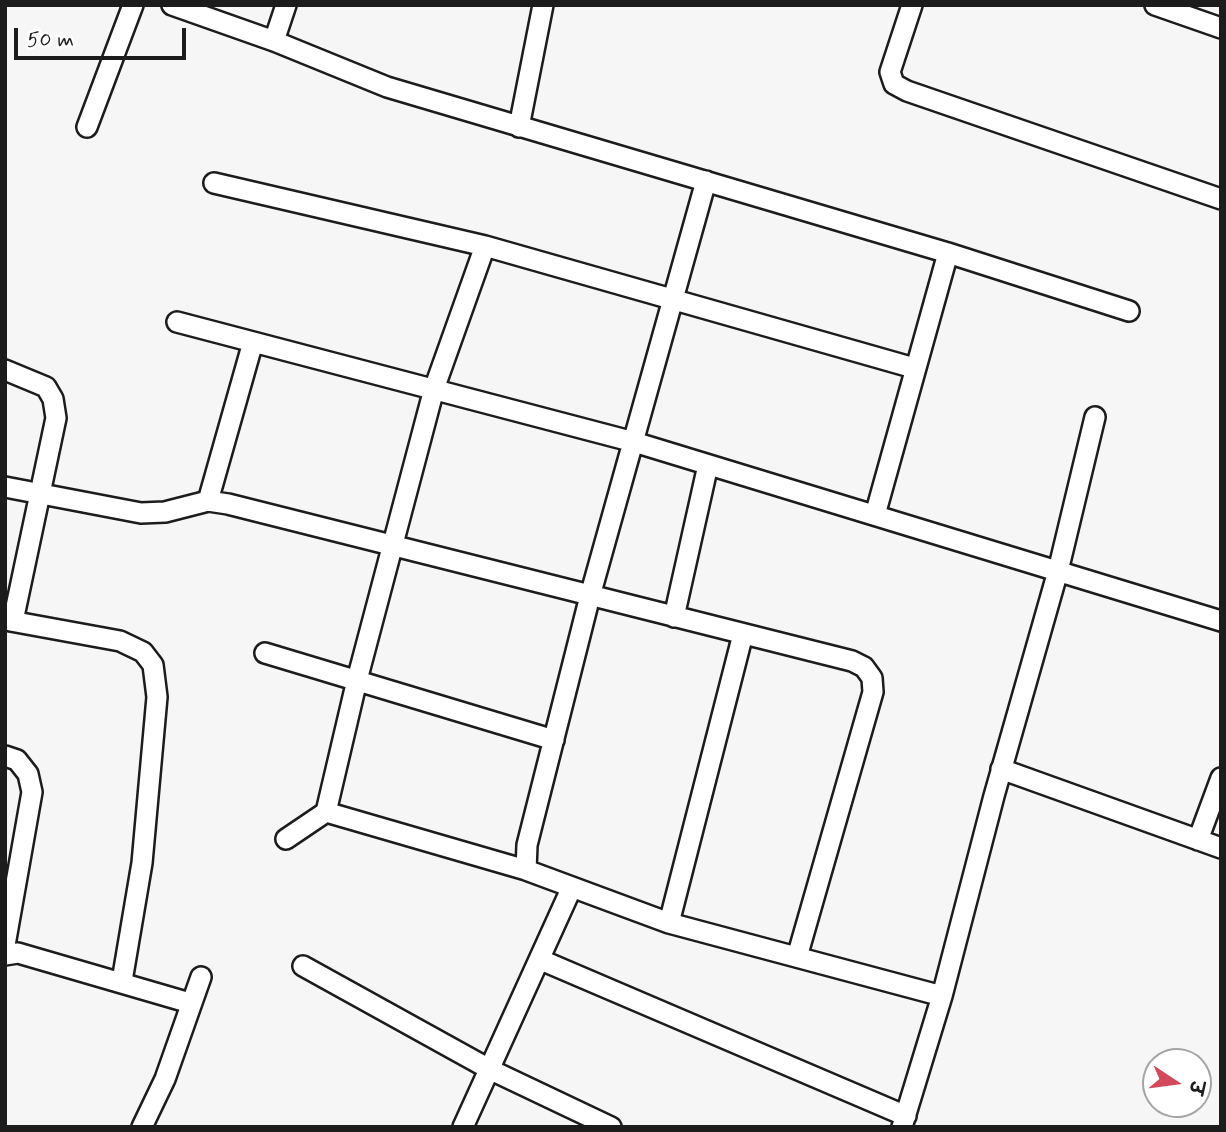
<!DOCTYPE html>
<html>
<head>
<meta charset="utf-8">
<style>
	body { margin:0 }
	#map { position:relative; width:1226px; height:1132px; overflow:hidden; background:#f6f6f6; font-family:Mynerve,"Playpen Sans Deva",sans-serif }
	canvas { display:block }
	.frame { position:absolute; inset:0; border:7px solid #1c1c1c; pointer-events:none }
	.north { position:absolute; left:1142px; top:1048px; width:70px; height:70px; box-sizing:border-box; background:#fff; border:2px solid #a4a4a4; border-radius:50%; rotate:103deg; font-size:19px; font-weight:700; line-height:28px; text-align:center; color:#1c1c1c }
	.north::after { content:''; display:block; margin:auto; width:24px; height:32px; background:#d1495b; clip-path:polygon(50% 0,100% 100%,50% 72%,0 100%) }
	.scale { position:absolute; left:14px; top:28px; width:172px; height:32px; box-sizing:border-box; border:4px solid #1c1c1c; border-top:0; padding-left:9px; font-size:21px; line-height:24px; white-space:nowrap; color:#1c1c1c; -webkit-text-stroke:5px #fff; paint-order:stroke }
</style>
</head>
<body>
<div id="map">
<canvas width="1226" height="1132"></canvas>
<div class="frame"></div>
<div class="north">उ</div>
<div class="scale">50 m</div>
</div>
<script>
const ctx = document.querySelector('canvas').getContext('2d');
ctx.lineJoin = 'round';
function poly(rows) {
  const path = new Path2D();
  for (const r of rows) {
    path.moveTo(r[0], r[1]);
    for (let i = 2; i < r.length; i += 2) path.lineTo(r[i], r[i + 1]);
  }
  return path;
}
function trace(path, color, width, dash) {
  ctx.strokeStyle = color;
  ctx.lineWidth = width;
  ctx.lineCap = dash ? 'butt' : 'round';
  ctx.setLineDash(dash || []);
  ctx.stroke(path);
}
const minor = poly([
	[172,5,274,41,387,87,948,253,1129,311],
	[912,5,890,72,894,84,907,91,1221,199],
	[1155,5,1221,28],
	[274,41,286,5],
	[87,127,133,5],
	[519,127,543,5],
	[706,181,590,596,527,845,526,870,669,923,942,996],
	[214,183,485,246,914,368],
	[177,322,634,442,1221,621],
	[5,370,46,387,53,399,56,418,13,621],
	[5,487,141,513,165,512,208,501,228,504,852,661,864,667,872,678,873,692,797,957],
	[208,501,253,342],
	[875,515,948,253],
	[674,617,708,465],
	[5,620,120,641,143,652,153,665,157,697,142,863,122,981],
	[265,653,554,740],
	[5,756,17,760,28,774,32,792,5,945],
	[1001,769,1221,848],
	[326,812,357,680,434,389,485,246],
	[286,839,326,812,526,870],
	[1198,840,1221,778],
	[669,923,743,634],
	[5,955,18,953,190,1003],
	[541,960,906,1116],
	[303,966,491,1070,611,1127],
	[142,1127,165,1079,201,977],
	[463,1127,572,887],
	[902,1127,942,996,994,796,1058,571,1095,417]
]);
trace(minor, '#1c1c1c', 24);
trace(minor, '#fff', 19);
</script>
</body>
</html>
